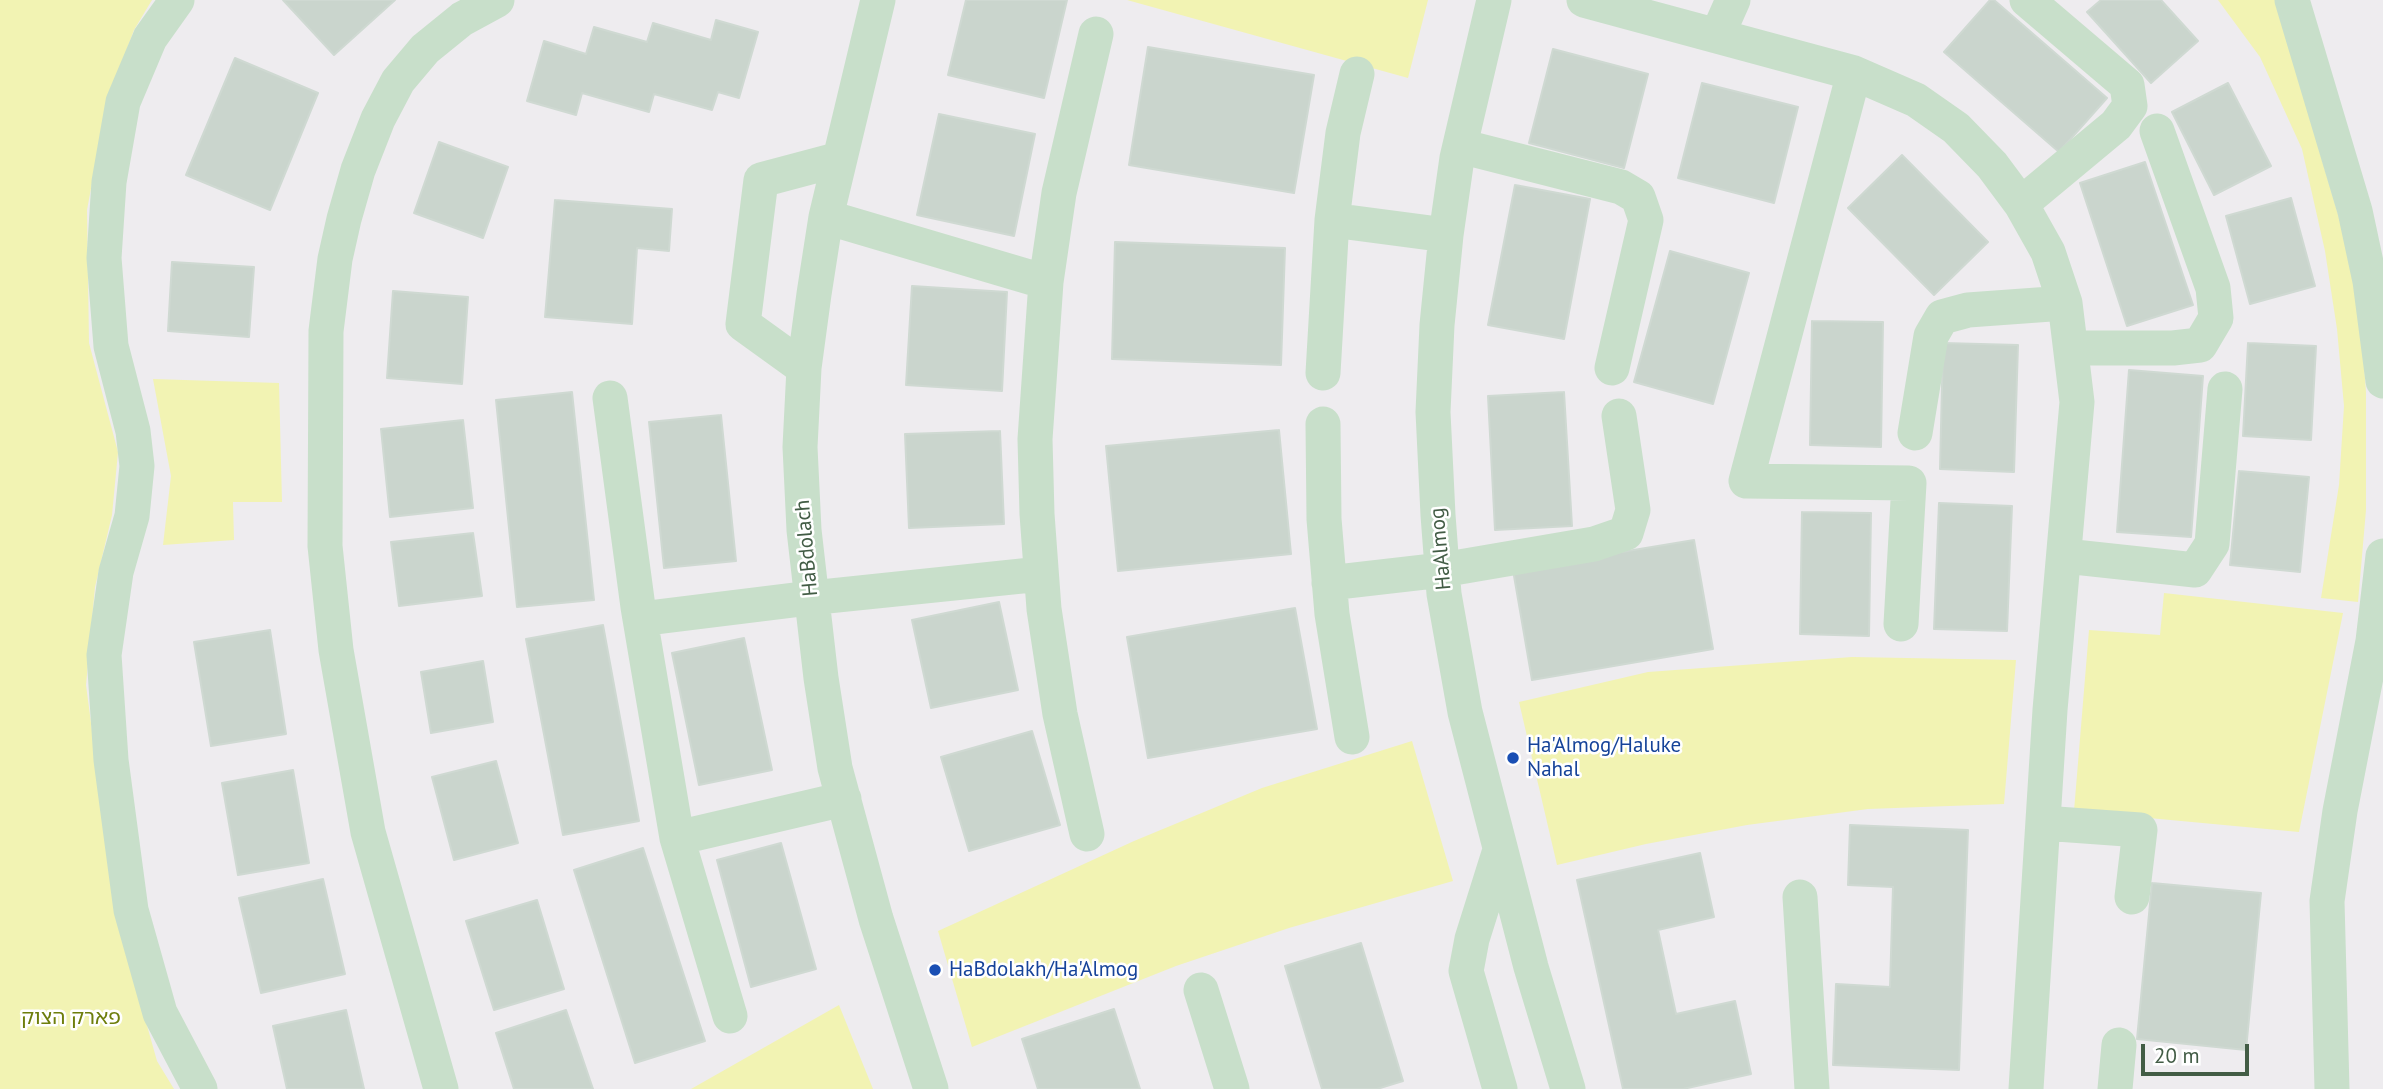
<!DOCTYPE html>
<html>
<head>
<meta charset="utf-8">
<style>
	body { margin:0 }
	#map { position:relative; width:2383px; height:1089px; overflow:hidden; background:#eeecef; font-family:"PT Sans",sans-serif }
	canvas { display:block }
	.scale { position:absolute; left:2141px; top:1044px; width:108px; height:32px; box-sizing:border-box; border:4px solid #425c45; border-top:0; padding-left:9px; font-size:21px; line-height:24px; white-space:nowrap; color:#425c45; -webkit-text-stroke:5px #fff; paint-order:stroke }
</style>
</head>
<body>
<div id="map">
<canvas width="2383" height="1089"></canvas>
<div class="scale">20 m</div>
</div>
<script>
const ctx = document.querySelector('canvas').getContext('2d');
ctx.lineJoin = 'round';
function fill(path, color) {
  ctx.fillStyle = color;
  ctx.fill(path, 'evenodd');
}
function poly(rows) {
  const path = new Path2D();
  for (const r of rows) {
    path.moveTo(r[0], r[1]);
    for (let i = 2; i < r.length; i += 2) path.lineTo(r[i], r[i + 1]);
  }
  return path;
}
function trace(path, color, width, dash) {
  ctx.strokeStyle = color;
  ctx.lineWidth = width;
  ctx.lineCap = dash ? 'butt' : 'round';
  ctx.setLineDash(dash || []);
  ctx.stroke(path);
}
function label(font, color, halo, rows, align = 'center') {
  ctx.font = font + ' "PT Sans","Noto Sans Hebrew",sans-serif';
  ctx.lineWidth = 5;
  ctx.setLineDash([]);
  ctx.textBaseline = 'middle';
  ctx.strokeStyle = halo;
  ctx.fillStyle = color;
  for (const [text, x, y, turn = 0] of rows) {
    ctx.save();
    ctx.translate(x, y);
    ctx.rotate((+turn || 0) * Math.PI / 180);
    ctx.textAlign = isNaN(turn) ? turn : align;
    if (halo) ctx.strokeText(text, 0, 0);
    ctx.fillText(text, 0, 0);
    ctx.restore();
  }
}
const green = poly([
	[0,0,152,0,134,30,107,103,87,210,89,343,118,452,112,515,95,587,86,685,117,919,157,1061,174,1089,0,1089],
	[1127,0,1428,0,1408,78],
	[2218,0,2275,0,2340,221,2360,310,2366,392,2366,510,2358,602,2321,598,2339,485,2344,406,2337,329,2325,251,2302,149,2260,57],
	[153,379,279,383,282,502,233,502,234,540,163,545,171,476],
	[2164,593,2343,613,2299,832,2074,811,2089,630,2160,635],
	[1852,657,2016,660,2004,804,1868,809,1747,825,1646,844,1557,865,1519,702,1648,672],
	[1412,741,1453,881,1289,928,1176,966,972,1047,938,931,1134,841,1262,788],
	[839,1005,873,1089,691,1089]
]);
const building = poly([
	[283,0,395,0,334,55,283,0],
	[966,0,1067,0,1044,98,948,75,966,0],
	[1990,0,1994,0,2107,98,2059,152,1944,52,1990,0],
	[2101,0,2161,0,2198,41,2151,83,2087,12,2101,0],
	[716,20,758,32,739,98,718,92,712,110,654,94,649,112,582,93,576,115,527,101,544,41,586,54,594,27,647,42,653,23,711,40,716,20],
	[1148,47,1314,75,1294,193,1129,165,1148,47],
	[1553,49,1648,74,1624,168,1529,143,1553,49],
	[235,58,318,93,270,210,186,175,235,58],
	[1702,83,1798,107,1774,203,1678,178,1702,83],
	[2228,83,2271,166,2214,195,2172,112,2228,83],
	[939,114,1035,134,1014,236,917,215,939,114],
	[439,142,508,167,483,238,414,213,439,142],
	[1902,155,1988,242,1934,295,1848,208,1902,155],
	[2145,162,2193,305,2127,326,2080,183,2145,162],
	[1515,185,1590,199,1564,339,1488,325,1515,185],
	[2291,198,2315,286,2250,304,2226,216,2291,198],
	[555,200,672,209,669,251,637,248,632,324,545,317,555,200],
	[1115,242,1285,248,1281,365,1112,359,1115,242],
	[1670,251,1749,273,1713,404,1634,382,1670,251],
	[172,262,254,267,249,337,168,331,172,262],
	[912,286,1007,292,1002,391,906,385,912,286],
	[393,291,468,297,462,384,387,378,393,291],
	[1812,321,1883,322,1881,447,1810,445,1812,321],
	[1943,343,2018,345,2014,472,1940,469,1943,343],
	[2248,343,2316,346,2311,440,2243,436,2248,343],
	[2129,370,2203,376,2191,537,2117,532,2129,370],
	[572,392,594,600,517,607,496,400,572,392],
	[1564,392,1572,526,1495,530,1488,396,1564,392],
	[721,415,736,561,664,568,649,422,721,415],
	[463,420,473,508,390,517,381,429,463,420],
	[1279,430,1291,554,1118,571,1106,446,1279,430],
	[1000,431,1004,524,909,528,905,434,1000,431],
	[2239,471,2309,477,2300,572,2230,565,2239,471],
	[1939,503,2012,506,2007,631,1934,629,1939,503],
	[1802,512,1871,513,1869,636,1800,634,1802,512],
	[473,533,482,596,399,606,391,542,473,533],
	[1694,540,1713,649,1532,680,1513,570,1694,540],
	[999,602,1018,690,931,708,912,620,999,602],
	[1295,608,1317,729,1148,758,1127,637,1295,608],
	[603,625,639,821,563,835,526,639,603,625],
	[270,630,286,734,211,746,194,642,270,630],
	[744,638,772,770,699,785,672,653,744,638],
	[483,661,493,722,431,733,421,672,483,661],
	[1032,731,1060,825,969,851,941,757,1032,731],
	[496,761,518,843,454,860,432,777,496,761],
	[293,770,309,863,238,875,222,783,293,770],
	[1850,825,1968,830,1959,1070,1833,1065,1836,984,1890,987,1893,887,1848,885,1850,825],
	[781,843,816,969,751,987,717,860,781,843],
	[643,848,705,1041,635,1063,574,870,643,848],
	[1700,853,1714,917,1658,930,1676,1014,1735,1001,1751,1074,1683,1089,1623,1089,1577,880,1700,853],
	[323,879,345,974,261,993,239,898,323,879],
	[2152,883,2261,893,2246,1050,2137,1039,2152,883],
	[537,900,564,989,494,1010,466,921,537,900],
	[1361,943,1403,1081,1377,1089,1322,1089,1285,966,1361,943],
	[1114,1009,1140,1089,1038,1089,1022,1039,1114,1009],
	[346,1010,364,1089,287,1089,273,1026,346,1010],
	[566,1010,593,1089,514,1089,496,1033,566,1010]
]);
const minor = poly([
	[177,0,150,38,123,102,109,182,104,258,111,346,133,431,137,466,132,516,116,572,104,655,111,760,131,910,160,1013,200,1089],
	[878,0,826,217,814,294,804,368,800,447,804,530,821,678,835,768,876,919,931,1089],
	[1494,0,1457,158,1446,235,1437,325,1433,412,1438,515,1444,594,1465,712,1531,967,1568,1089],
	[1584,0,1854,73,1916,100,1956,128,1992,165,2021,204,2048,252,2065,303,2077,402,2050,710,2026,1089],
	[2292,0,2355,211,2370,281,2383,381],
	[1717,36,1733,0],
	[1854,73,1746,481,1909,483,1901,624],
	[1460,146,1621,187,1638,197,1646,220,1612,368],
	[2021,204,2116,125,2130,106,2127,85,2027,0],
	[826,217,1046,282],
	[1332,220,1446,235],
	[2072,348,2173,348,2200,345,2216,318,2213,288,2157,131],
	[804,368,743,324,761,180,840,159],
	[1323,373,1332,220,1343,133,1357,74],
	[610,398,638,607,677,838,730,1016],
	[1323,424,1324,519,1332,614,1352,737],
	[1915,433,1931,336,1942,317,1968,310,2065,303],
	[2065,556,2195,570,2212,544,2225,389],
	[1329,583,1442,570,1594,544,1626,533,1633,510,1619,416],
	[640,619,810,598,1041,574],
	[2043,823,2140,830,2132,897],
	[1087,834,1060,714,1044,609,1037,514,1035,439,1046,282,1059,193,1096,34],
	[677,838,844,799],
	[1500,850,1472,939,1466,971,1500,1089],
	[1800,897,1812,1089],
	[1201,990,1232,1089],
	[441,1089,368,832,336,650,325,546,326,331,335,259,344,219,358,170,378,119,398,81,425,49,462,19,497,0],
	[2115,1089,2119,1045],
	[2332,1089,2327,901,2340,811,2373,641,2383,556]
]);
const markers = [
	[1513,758,7,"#1a4fb4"],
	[935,970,7,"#1a4fb4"]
];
const streetNames = [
	["HaBdolach",807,548,-95],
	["HaAlmog",1441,549,-95]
];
const transitNames = [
	["Ha'Almog/Haluke",1527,746],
	["Nahal",1527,770],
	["HaBdolakh/Ha'Almog",949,970]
];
const parkNames = [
	["פארק הצוק",71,1018]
];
fill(green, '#f2f3b3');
fill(building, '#cad5cd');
trace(building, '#cfd9d2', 2);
trace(minor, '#c8dfca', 35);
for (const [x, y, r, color] of markers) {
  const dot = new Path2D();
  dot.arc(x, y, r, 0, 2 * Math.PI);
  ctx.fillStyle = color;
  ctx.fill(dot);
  trace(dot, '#fff', 2.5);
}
label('21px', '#425c45', '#fff', streetNames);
label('21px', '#164399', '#fff', transitNames, 'left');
label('21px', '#6e7e0c', '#fff', parkNames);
</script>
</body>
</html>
